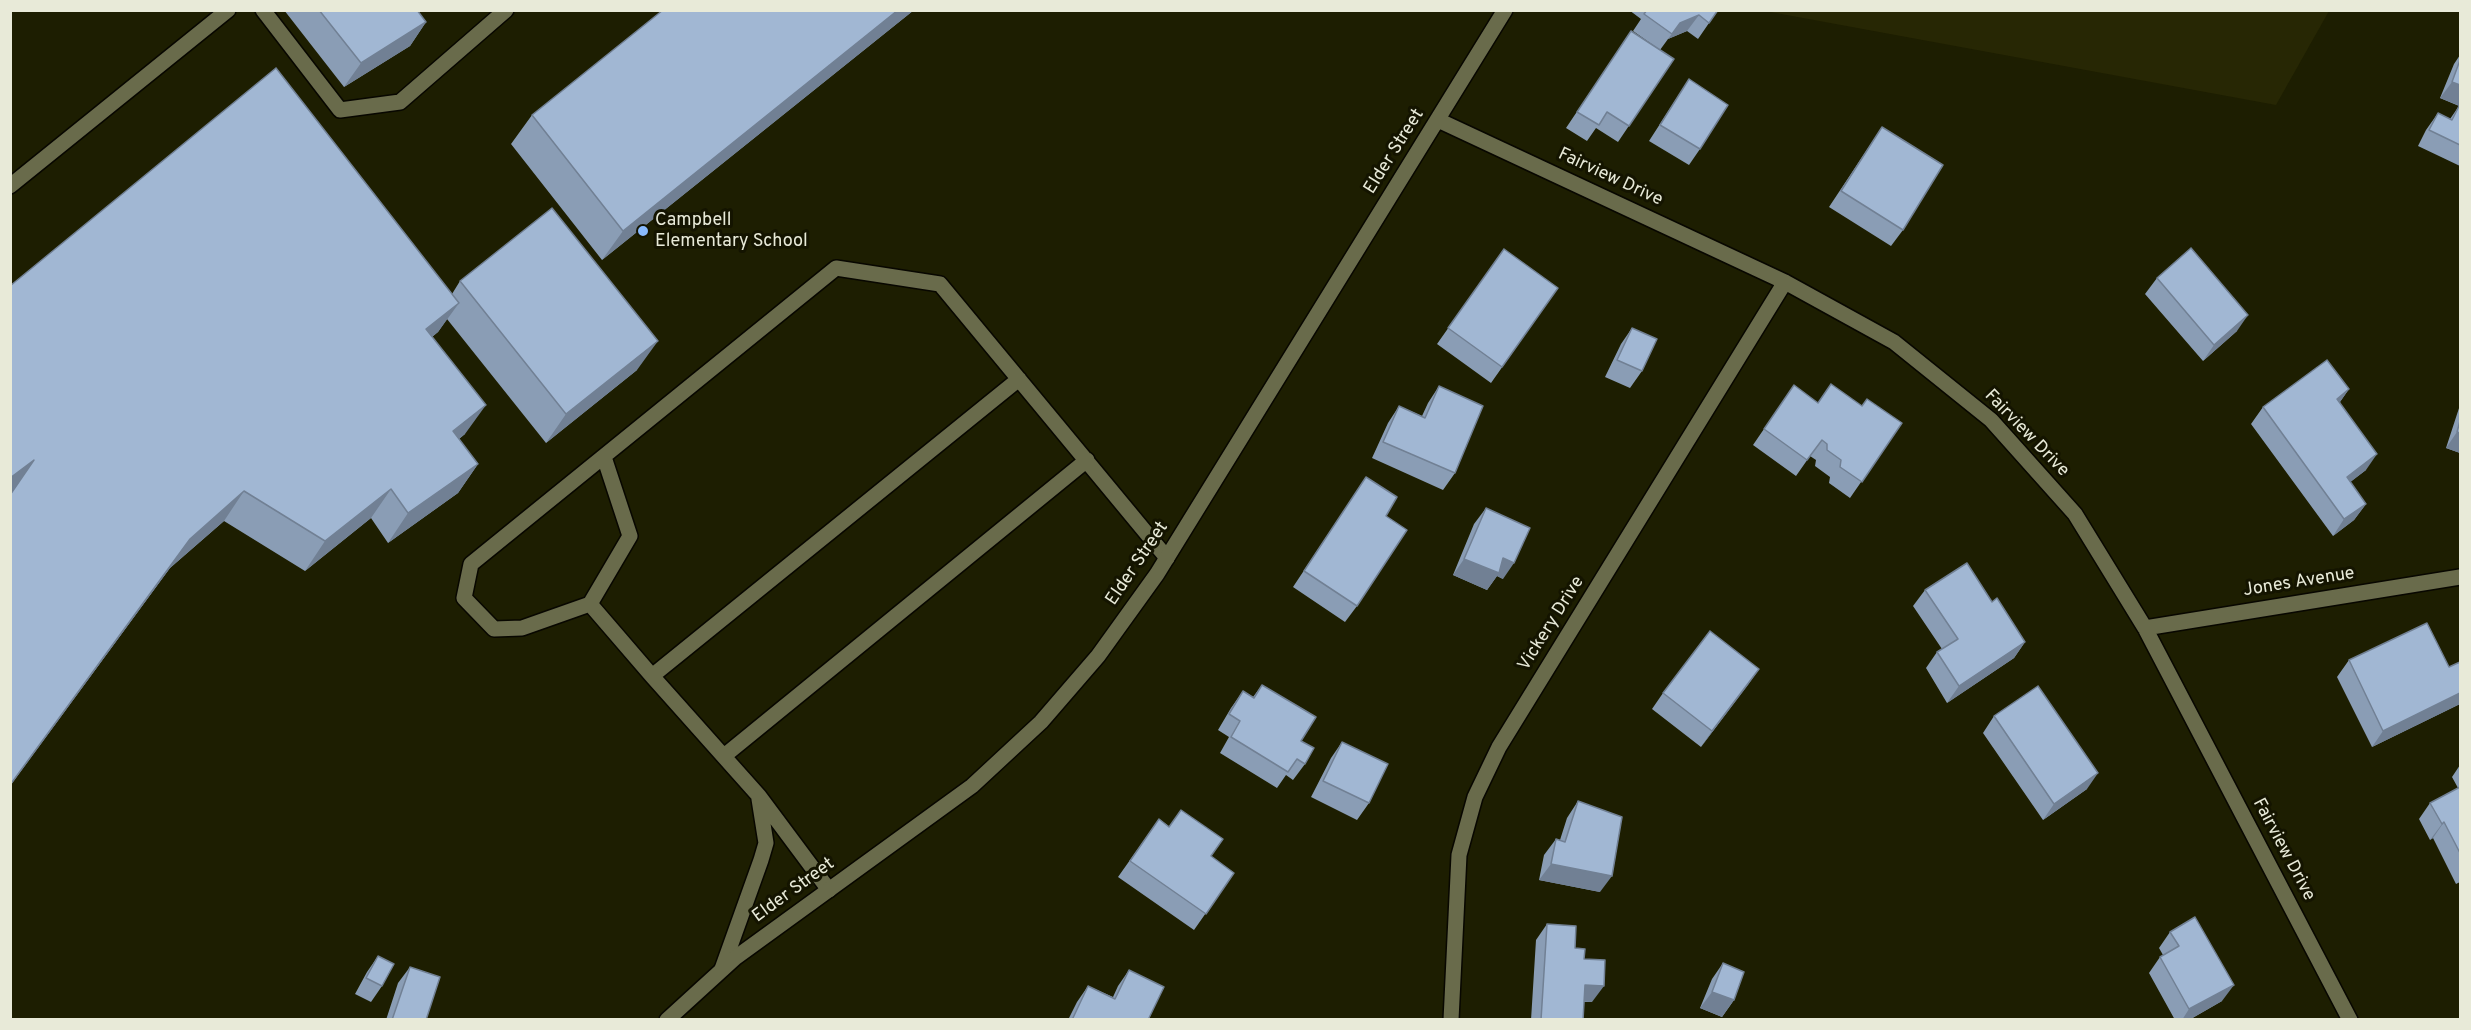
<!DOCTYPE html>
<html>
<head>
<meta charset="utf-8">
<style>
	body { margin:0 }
	#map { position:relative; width:2471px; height:1030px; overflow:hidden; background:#1d1e01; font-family:Overpass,sans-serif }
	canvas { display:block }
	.frame { position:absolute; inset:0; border:12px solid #e8ead8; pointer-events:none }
</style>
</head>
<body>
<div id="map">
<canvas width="2471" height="1030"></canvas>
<div class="frame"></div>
</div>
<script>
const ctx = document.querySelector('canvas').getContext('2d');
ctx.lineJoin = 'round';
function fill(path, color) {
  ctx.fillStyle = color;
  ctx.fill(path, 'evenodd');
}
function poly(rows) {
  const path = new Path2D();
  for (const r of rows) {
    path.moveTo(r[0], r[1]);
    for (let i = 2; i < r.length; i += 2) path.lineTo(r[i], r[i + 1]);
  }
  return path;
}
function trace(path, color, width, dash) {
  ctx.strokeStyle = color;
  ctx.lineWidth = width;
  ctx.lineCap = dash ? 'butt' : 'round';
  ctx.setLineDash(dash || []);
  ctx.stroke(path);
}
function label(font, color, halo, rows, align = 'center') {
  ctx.font = font + ' Overpass,sans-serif';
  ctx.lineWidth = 6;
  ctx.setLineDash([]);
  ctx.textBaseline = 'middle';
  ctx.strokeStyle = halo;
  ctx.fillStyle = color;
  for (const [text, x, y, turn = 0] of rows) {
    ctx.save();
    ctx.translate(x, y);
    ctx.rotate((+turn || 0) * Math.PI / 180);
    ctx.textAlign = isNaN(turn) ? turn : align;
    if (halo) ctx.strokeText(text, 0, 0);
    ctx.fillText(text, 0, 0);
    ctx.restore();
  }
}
const built = poly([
	[1765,11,2329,10,2329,11,2276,105]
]);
const lane = poly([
	[263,10,340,110,400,102,506,10],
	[10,186,228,10],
	[590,604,630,536,604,457],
	[652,676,1019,379],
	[724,756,1087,460],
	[829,890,759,796,652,676,590,604,522,628,494,629,464,598,471,564,836,268,940,284,1167,558],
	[722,969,761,860,766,843,759,799]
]);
const street = poly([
	[1438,120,1785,282,1894,342,1991,420,2075,514,2145,628,2350,1020],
	[2145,628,2460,577],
	[667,1020,735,958,972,786,1041,722,1098,656,1157,574,1505,10],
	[1451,1020,1459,855,1475,797,1499,747,1785,282]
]);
const wall = poly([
	[284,10,417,10,426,22,410,46,344,87],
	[914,10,602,260,511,144,532,115],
	[1629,10,1718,10,1698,39,1687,31,1668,39,1660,50,1633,31,1641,19],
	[1631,31,1674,59,1618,142,1596,128,1587,141,1566,128],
	[2460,55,2460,166,2418,146,2426,130,2438,113,2450,119,2459,106,2440,98,2454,64],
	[1689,79,1700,149,1689,165,1649,141],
	[1882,127,1903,230,1891,246,1829,207],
	[1504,249,1558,288,1491,383,1437,344],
	[2157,278,2237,331,2203,361,2145,294],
	[460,281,637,370,546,443,447,319,438,332,432,337,465,434,459,439,478,464,458,493,388,543,371,518,305,571,224,521,170,568,10,786,10,493,13,490,10,286,452,294],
	[1632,328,1642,371,1630,388,1605,377,1621,344],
	[1794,385,1818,403,1862,406,1902,423,1850,498,1829,483,1830,477,1815,466,1816,460,1810,456,1796,476,1753,445],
	[1439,386,1455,473,1443,490,1372,458,1388,423,1399,406,1422,416,1428,403],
	[2349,389,2340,402,2366,470,2350,482,2366,504,2354,520,2333,536,2251,424,2263,407],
	[2460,405,2460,453,2446,448],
	[1366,477,1357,606,1345,622,1293,587],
	[1486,508,1503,579,1497,576,1487,590,1453,575,1474,524],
	[1925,590,1992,602,2025,642,2014,658,1947,703,1926,668,1937,652,1942,649,1913,606],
	[2349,660,2449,667,2460,662,2460,704,2372,747,2337,677],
	[1759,669,1701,747,1652,709,1663,693],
	[1262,685,1301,741,1305,764,1293,780,1286,775,1277,788,1220,753,1229,737,1218,730,1231,708,1243,691,1253,697],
	[1994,716,2087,789,2043,820,1983,733],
	[1342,742,1369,803,1357,820,1311,797,1331,758],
	[2460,765,2460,882,2456,884,2433,838,2430,840,2419,819,2430,803,2458,788,2452,777],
	[1578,801,1600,892,1539,880,1544,855,1556,839,1560,840,1567,818],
	[1159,819,1234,873,1194,930,1118,877],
	[1547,924,1575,948,1592,1002,1584,1002,1583,1020,1531,1020,1536,940],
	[2170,932,2222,1001,2189,1020,2175,1020,2149,973,2160,957,2163,955,2159,948],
	[378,956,382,986,371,1002,355,994,367,972],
	[1723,963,1734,1000,1722,1017,1700,1008,1712,979],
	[410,967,426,1020,386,1020,398,983],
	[1129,970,1148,1020,1068,1020,1077,1002,1088,986,1113,997,1118,986]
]);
const shadedWall = poly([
	[898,10,914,10,602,260,623,231],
	[1699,15,1687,31,1668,39,1680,23],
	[426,22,410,46,344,87,361,63],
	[2452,82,2460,85,2460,106,2440,98],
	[459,303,438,332,405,358,426,329],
	[2248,315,2237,331,2203,361,2214,345],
	[658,341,637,370,546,443,566,414],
	[2349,389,2337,406,2337,399],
	[486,405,465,434,432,460,453,431],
	[2457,432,2460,433,2460,453,2446,448],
	[2377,454,2366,470,2335,494,2347,477],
	[34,460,13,490,10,492,10,478],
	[478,464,458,493,388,543,408,513],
	[391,489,371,518,305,571,325,541],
	[244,491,224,521,170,568,10,786,190,539],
	[2366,504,2354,520,2333,536,2344,519],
	[1503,558,1514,563,1503,579,1497,576,1487,590,1453,575,1464,559],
	[2025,642,2014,658,1947,703,1959,686],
	[1759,669,1748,685,1701,747,1712,731],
	[2460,693,2460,704,2372,747,2383,731],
	[2098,773,2087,789,2043,820,2054,804],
	[2444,822,2433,838,2430,840,2442,824],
	[1551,864,1612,876,1600,892,1539,880],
	[1585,985,1604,986,1592,1002,1574,1001],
	[2234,985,2222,1001,2189,1020,2182,1020,2189,1009],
	[1712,992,1734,1000,1722,1017,1700,1008]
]);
const building = poly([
	[319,10,417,10,426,22,361,63,319,10],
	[663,10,898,10,623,231,532,115,663,10],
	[1647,10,1718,10,1709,23,1699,15,1680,23,1672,34,1644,14,1647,10],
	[1631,31,1674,59,1629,126,1607,112,1599,125,1577,112,1631,31],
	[2460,60,2460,85,2452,82,2460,60],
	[276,68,459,303,426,329,486,405,453,431,478,464,408,513,391,489,325,541,244,491,190,539,10,785,10,495,34,460,10,478,10,286,276,68],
	[1689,79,1728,105,1700,149,1660,125,1689,79],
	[2460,104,2460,145,2429,130,2438,113,2452,120,2460,104],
	[1882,127,1943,165,1903,230,1841,191,1882,127],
	[552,208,658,341,566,414,460,281,552,208],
	[2191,248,2248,315,2214,345,2157,278,2191,248],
	[1504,249,1558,288,1502,367,1448,328,1504,249],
	[1632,328,1657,339,1642,371,1617,360,1632,328],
	[2327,360,2349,389,2337,399,2377,454,2347,477,2366,504,2344,519,2263,407,2327,360],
	[1831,384,1862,406,1867,399,1902,423,1862,482,1840,467,1841,460,1827,450,1827,444,1822,440,1807,460,1764,429,1794,385,1818,403,1831,384],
	[1439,386,1483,406,1455,473,1383,442,1399,406,1425,418,1439,386],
	[2460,421,2460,433,2457,432,2460,421],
	[1366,477,1397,497,1386,516,1407,530,1357,606,1304,571,1366,477],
	[1486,508,1530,528,1514,563,1503,558,1499,573,1464,559,1486,508],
	[1967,563,1992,602,1997,598,2025,642,1959,686,1937,652,1958,639,1925,590,1967,563],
	[2427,623,2449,667,2460,662,2460,693,2383,731,2349,660,2427,623],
	[1710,631,1759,669,1712,731,1663,693,1710,631],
	[1262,685,1316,717,1301,741,1314,748,1305,764,1297,759,1288,772,1231,737,1240,721,1229,714,1243,691,1254,698,1262,685],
	[2038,686,2098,773,2054,804,1994,716,2038,686],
	[1342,742,1388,764,1369,803,1323,781,1342,742],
	[2460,787,2460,853,2444,822,2442,824,2430,803,2460,787],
	[1578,801,1622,817,1612,876,1551,864,1556,839,1565,842,1578,801],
	[1181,810,1223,839,1211,856,1234,873,1206,914,1130,861,1159,819,1169,827,1181,810],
	[2195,917,2234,985,2189,1009,2160,957,2179,946,2170,932,2195,917],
	[1547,924,1576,926,1575,948,1585,949,1584,959,1605,960,1604,986,1585,985,1583,1020,1541,1020,1547,924],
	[378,956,394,964,382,986,366,978,378,956],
	[1723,963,1744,972,1734,1000,1712,992,1723,963],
	[410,967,440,977,426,1020,392,1020,410,967],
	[1129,970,1164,987,1148,1020,1072,1020,1088,986,1115,999,1129,970]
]);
const markers = [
	[643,231,6,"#89bafc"]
];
const streetNames = [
	["Elder Street",1395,152,-58],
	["Fairview Drive",1610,178,25],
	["Fairview Drive",2026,434,46],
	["Elder Street",1138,564,-56],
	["Jones Avenue",2299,583,-9],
	["Vickery Drive",1552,624,-58],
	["Fairview Drive",2283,850,62],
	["Elder Street",794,891,-36]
];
const poiNames = [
	["Campbell",655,221],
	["Elementary School",655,242]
];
fill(built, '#272704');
trace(lane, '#080700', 18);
trace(street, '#080700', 18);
trace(lane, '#696b4b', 15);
trace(street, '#696b4b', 15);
fill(wall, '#8a9db5');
fill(shadedWall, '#718094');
fill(building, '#a1b7d3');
trace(building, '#718094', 1.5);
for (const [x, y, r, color] of markers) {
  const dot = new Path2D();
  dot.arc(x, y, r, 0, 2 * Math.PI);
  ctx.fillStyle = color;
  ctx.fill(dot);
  trace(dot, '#141400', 2);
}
label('18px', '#e8ead8', '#141400', streetNames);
label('18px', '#e8ead8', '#141400', poiNames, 'left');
</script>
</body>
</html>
